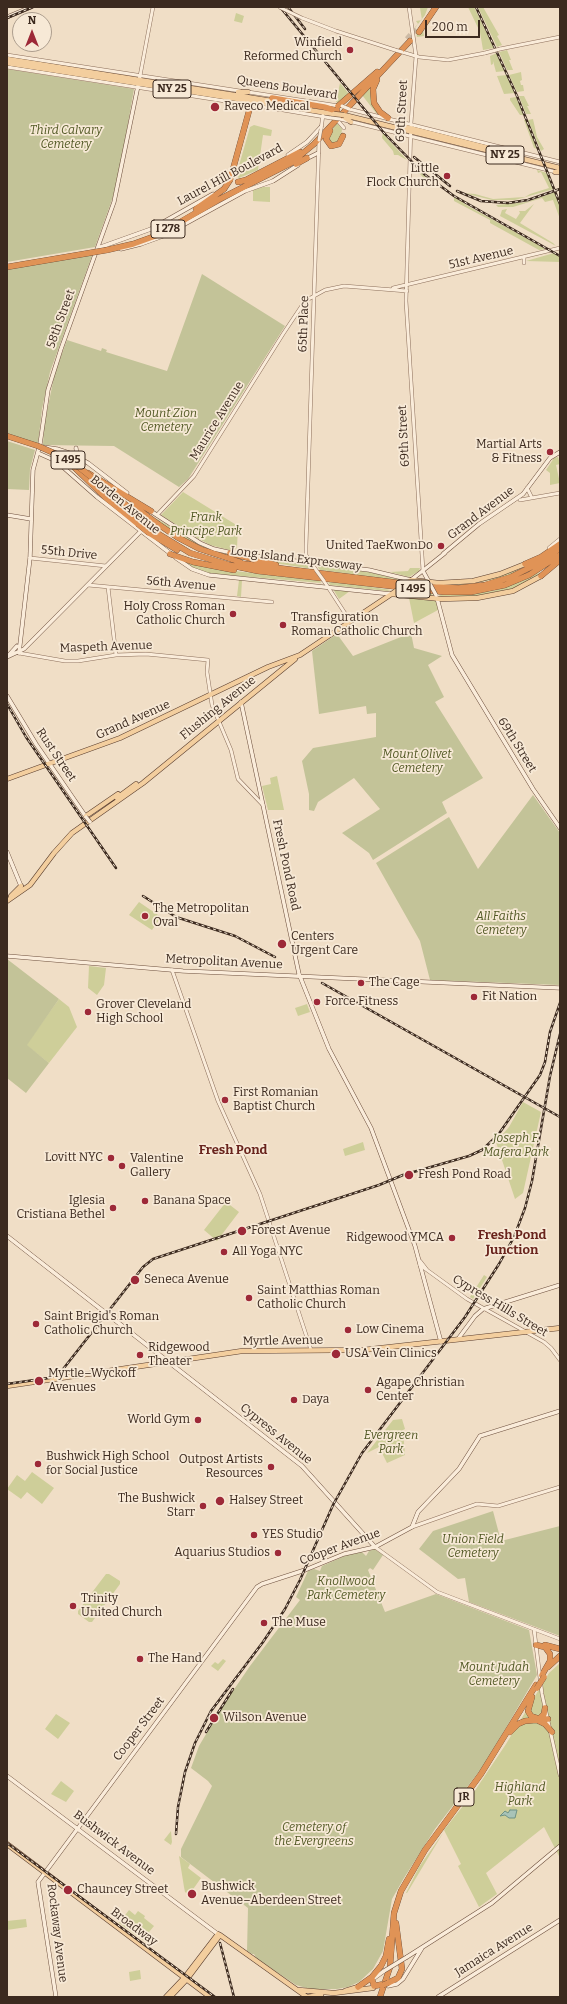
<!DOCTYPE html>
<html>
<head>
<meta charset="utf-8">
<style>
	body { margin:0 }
	#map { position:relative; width:567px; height:2004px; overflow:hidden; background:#f0dec6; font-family:Bitter,serif }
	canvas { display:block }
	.frame { position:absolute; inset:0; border:8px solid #3c2a1f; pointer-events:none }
	.north { position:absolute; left:12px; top:12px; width:40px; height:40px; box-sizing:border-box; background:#f7e9d6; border:1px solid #ac9d8d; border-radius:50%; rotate:0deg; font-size:11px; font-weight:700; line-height:16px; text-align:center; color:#3c2a1f }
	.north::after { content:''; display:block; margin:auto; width:14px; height:18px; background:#9d2938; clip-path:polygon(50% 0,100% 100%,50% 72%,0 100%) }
	.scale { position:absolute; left:425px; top:20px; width:55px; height:18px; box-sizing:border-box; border:2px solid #3c2a1f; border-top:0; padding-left:5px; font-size:12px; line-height:14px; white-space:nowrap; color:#3c2a1f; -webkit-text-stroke:3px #f7e9d6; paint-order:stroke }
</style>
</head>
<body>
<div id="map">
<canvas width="567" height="2004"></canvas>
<div class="frame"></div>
<div class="north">N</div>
<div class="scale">200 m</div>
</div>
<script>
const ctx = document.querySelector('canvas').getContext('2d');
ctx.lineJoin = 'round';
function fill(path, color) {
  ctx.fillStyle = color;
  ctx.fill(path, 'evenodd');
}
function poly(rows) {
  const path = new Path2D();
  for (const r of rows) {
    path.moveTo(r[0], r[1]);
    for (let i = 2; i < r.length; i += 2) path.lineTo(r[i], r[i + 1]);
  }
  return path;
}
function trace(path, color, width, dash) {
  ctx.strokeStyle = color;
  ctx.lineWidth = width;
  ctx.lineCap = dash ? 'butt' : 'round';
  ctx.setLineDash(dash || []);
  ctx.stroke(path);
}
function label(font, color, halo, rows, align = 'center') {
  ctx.font = font + ' Bitter,serif';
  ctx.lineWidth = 3.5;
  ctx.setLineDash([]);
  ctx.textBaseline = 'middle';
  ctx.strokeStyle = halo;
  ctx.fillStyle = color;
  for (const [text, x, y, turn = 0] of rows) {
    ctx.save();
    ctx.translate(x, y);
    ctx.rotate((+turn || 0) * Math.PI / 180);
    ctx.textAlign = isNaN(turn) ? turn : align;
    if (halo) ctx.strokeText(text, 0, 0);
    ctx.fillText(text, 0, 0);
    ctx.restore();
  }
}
const green = poly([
	[428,7,425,15,415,28,419,32,430,20,430,22,423,30,424,36,417,37,415,28,415,27,418,24,416,21,422,20,420,8],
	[468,7,474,7,494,48,483,50,480,32],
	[478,7,483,7,499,35,497,36,502,45,497,47],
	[236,13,244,16,242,23,234,21],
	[507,50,511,60,509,60,513,70,507,70,499,52],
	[497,53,505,71,496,72,493,61,493,64,491,65,490,56],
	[521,72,522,80,520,81,521,85,523,85,524,91,517,92,509,75],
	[507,75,515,93,504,94,497,76],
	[340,83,349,94,339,103,336,102],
	[370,86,372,87,380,114,376,113,362,95],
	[524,96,529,106,527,106,531,114,526,114,519,96],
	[516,97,524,115,520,115,510,100,510,98],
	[533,119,537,137,544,149,541,151,528,120],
	[524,120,526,120,538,149,534,148],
	[337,123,342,129,341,138,337,144,329,142,328,135],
	[254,125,272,130,271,136,263,135,258,170,239,178,236,176,250,127],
	[383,132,387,138,407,160,398,155,394,155,393,151,382,138],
	[417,170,419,170,441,187,432,187,420,174,417,174],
	[537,170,547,173,554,189,515,200,492,200,463,193,475,194,493,199,525,197,530,194,549,188,541,172,538,173],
	[263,187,270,187,270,202,253,201,253,190],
	[555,192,560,205,560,219,553,200,545,202,542,198,513,207,498,207,496,205,527,202],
	[454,196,468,206,546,249,539,250,490,223,490,220,454,201],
	[534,204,520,223,553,243,556,246,500,216,502,210,507,209,505,213,516,219,520,213,519,211,525,211],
	[554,253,560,256,560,262,526,261],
	[558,457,560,464,556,465,560,483,550,485,550,473,546,470,554,458],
	[183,492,238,526,237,548,233,551,210,545,197,538,161,515],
	[157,519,212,550,263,563,234,558,209,550,177,535,156,520],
	[259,558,309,564,312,569,275,563],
	[182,561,235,571,320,581,321,583,205,573,193,569],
	[317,566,369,572,404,581,320,570],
	[410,568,420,568,419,571,409,577,390,572,408,571],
	[523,568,515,573,496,579,466,585,451,584,497,577],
	[540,572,535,578,515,588,498,593,482,596,441,597,439,595,462,595,493,591,523,581],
	[239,580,242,580,241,597,237,596],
	[328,582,352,584,391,590,387,591,330,585],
	[333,589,350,591,339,599],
	[401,590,432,594,433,596,400,593],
	[409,598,436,601,438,610,414,623],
	[277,776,284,810,268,810,262,786,271,784,270,778],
	[139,902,161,917,152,930,129,915],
	[89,966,106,968,104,985,97,995,88,988],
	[59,999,69,1007,77,1027,49,1063,26,1045],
	[307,1004,310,1012,298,1016,295,1008],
	[523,1102,541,1112,523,1193,515,1199,496,1142,509,1127],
	[363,1142,365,1150,345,1156,343,1149],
	[226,1202,239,1212,217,1241,204,1230],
	[484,1275,487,1277,473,1299,470,1297],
	[402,1419,405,1429,403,1430,405,1455,387,1463,379,1447,367,1453,393,1420],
	[32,1472,54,1488,42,1504,27,1492,21,1499,7,1489,17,1475,25,1481],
	[106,1574,109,1574,120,1581,120,1584,92,1622,89,1622,78,1614,78,1611],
	[223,1659,226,1661,218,1671,211,1666,215,1662,218,1664],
	[560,1663,560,1858,544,1827,486,1873,497,1894,479,1907,458,1866,461,1864,444,1830,474,1792,506,1744,549,1673],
	[56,1714,70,1723,58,1739,45,1729],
	[61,1781,74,1791,66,1802,51,1794],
	[171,1831,172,1842,171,1845,164,1840],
	[443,1833,407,1893,406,1893,419,1867],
	[179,1856,190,1864,188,1868,201,1878,189,1895,185,1892,184,1887],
	[129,1910,135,1915,138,1911,145,1916,144,1918,154,1926,149,1932,154,1940,150,1945,119,1923],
	[26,1919,27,1927,7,1930,7,1921],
	[140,1970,141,1979,130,1981,129,1972]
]);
const cemetery = poly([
	[7,69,134,89,122,158,113,197,95,247,7,262],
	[93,253,50,372,42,409,38,444,7,434,7,268],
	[202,274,285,326,188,479,179,487,114,446,43,445,44,426,55,372,67,340,101,351,102,348,107,350,106,352,167,371],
	[7,441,35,450,30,469,29,490,7,489],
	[411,633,414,648,442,656,428,665,444,697,435,702,483,778,442,802,447,813,373,860,369,853,342,833,380,809,354,778,318,802,314,811,309,810,309,794,302,761,313,748,376,737,376,713,367,714,366,706,319,714,312,651,337,634,353,656],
	[533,795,560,833,560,985,430,980,420,941,376,863,449,817,478,869],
	[7,959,59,999,27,1045,49,1063,26,1093,7,1078],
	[493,1511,501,1541,560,1526,560,1636,469,1602,465,1578,458,1579,419,1549,433,1531],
	[375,1549,383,1555,373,1570,370,1568,368,1570,385,1612,436,1594,529,1630,537,1675,484,1765,435,1829,404,1878,392,1899,383,1951,373,1969,359,1982,348,1987,337,1989,310,1989,296,1985,272,1969,256,1958,254,1954,252,1954,247,1951,248,1908,181,1857,181,1849,212,1786,208,1781,191,1768,199,1746,222,1707,250,1666,300,1600,296,1597,308,1571,314,1569,320,1571,322,1566,347,1555,362,1552,366,1556,369,1551]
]);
const water = poly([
	[510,1810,517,1810,515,1818,509,1818,505,1815,500,1816,505,1811,508,1813,510,1810]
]);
const motorwayTunnel = poly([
	[407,39,416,29],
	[249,111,257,101,272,98]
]);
const tertiary = poly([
	[409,7,416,56,411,123,406,301,423,571],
	[302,18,336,31,395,50],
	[500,49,560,37],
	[402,52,419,57,448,60,485,53],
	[7,55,240,91],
	[7,67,270,108],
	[140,76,153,7],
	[248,92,339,106],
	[277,109,331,118],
	[349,109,560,162],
	[340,119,556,172],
	[338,121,344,128],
	[321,129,323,115],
	[524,257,524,263],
	[393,288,560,248],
	[527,488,532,498],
	[520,500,560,493],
	[157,515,194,476,283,334,305,301,325,290,344,286,407,291],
	[549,548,560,539],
	[30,558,106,566],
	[316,570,306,555,306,546,319,140],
	[324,581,350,621],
	[88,585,272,602],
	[108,587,116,655],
	[19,653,65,661,78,661,116,655,146,654,208,660,207,672,212,705,231,750,238,779,263,805],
	[172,970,218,1101,260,1194,311,1350],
	[420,1261,427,1270],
	[420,1265,467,1299,544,1342,551,1348,560,1360],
	[412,1527,477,1504,498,1506,560,1487],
	[375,1547,437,1592,560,1639],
	[534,1629,542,1694,560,1775]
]);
const secondary = poly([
	[7,17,31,7],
	[288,155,307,142,321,127],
	[306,159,318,153],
	[98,248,151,229,213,194],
	[121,249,141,244,163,236,245,191,273,181,298,165],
	[43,447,57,449,72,454,88,463,127,493],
	[76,448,77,456],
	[38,453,56,461,97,497,171,554],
	[149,510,200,543,214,549,232,553],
	[7,515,31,519],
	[443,554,479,524,523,494,550,458,560,452],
	[246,555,369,570,411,580,445,553],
	[176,558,192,569,209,575,391,594],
	[423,571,429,582],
	[437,598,452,655,533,789,560,828],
	[19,653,30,558,33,470,40,444,48,390,61,349,114,202,140,76],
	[8,656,17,646],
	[7,657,24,649,149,523],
	[7,696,36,744,86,817],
	[241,702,299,974,329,1049,371,1128,415,1246,441,1342],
	[7,852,21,886],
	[7,956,183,971,560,988],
	[7,1236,302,1466,375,1547],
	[458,1339,475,1316,483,1309,560,1285],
	[7,1776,219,1935],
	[407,1957,492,1903,560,1846],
	[373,1979,384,1971],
	[388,1986,397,1984,403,1979,422,1948],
	[56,1997,38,1882,257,1587,262,1584,305,1570,344,1554,375,1547,412,1527,418,1512,459,1469,480,1436,560,1411],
	[438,1997,560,1920]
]);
const primary = poly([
	[7,59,310,107],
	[7,63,270,104],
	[238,92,248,92],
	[267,105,279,109],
	[289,107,334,114],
	[344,115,560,168],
	[344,117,351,122],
	[397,125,500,151],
	[555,172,560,172],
	[408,582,411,580,439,583,473,581,500,574,525,564],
	[392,594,441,599,477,598,513,591,541,576],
	[7,779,120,738,268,667,300,655,396,591],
	[117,798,136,784],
	[86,816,118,794],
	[11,896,21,886],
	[7,901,30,885,54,853,72,833,143,783,295,659],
	[7,1386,242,1351,363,1350,560,1328],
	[7,1844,210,1997],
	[299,1990,334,1993,373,1988],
	[345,1991,358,1987],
	[166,1997,185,1977,218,1934],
	[170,1997,187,1979,220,1935,307,1997],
	[307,1997,321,1995]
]);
const motorway = poly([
	[419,32,436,7],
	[377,80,373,89,374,103,380,112,388,118],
	[272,98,324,107,337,111],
	[338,106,377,72],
	[330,131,326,139,331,146,339,144,343,136],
	[296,164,307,158],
	[230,180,249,111],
	[238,182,246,180,300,152],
	[196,209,224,189],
	[107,250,133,244,158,235,218,200,291,163,314,144,410,41],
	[73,466,105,497,138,524],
	[88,473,151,511],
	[120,500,143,519],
	[135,506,147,516],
	[158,524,177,537,200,549,240,562],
	[152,530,190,553,229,565,258,571,444,592,471,592,505,585,529,575,560,555],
	[149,533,177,550],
	[230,553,276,565],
	[170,554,193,562,234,570],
	[237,563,432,587,459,588,485,585,511,577,541,562,560,548],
	[525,564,541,557,560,544],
	[541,576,560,560],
	[536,1645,545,1647,550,1654,550,1661,542,1675],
	[545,1645,560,1649],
	[548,1667,560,1656],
	[532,1697,528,1711,531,1716,537,1718],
	[540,1718,544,1714,545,1708],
	[537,1720,545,1724,552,1732],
	[510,1732,518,1724,525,1721,548,1719],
	[372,1979,374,1986,384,1984],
	[388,1983,398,1978,402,1969,396,1923],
	[358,1987,372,1977,381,1966,386,1956,389,1939],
	[380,1997,390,1967,394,1913,401,1891,425,1850,481,1774,536,1685]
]);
const rail = poly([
	[280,7,384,133,424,174,454,196,560,256],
	[288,7,305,29],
	[476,7,517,96,560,204],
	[7,18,33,7],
	[414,157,450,186],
	[457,191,481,201,508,203,528,200,560,189],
	[7,704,26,737,116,868],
	[143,896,176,917,235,936,275,957],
	[322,983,560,1117],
	[7,1384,49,1378,60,1373,143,1267,153,1259,379,1185,403,1175,469,1156,482,1150,498,1135,540,1075,545,1062,550,1032,560,1003],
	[206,1732,233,1689],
	[176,1834,178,1807,185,1772,195,1743,211,1711,263,1642,285,1609,300,1580,333,1505,362,1453,465,1317,499,1264,514,1237,525,1208,532,1181,550,1076,560,1034],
	[7,1843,215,1997],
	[220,1943,234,1997]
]);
const tertiaryBridge = poly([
	[279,7,302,18],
	[395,50,402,52],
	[485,53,500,49],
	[342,106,349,109],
	[331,118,340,119],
	[319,140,321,129],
	[316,570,324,581]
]);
const secondaryBridge = poly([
	[430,584,436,595],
	[86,817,90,822],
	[384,1971,407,1957]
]);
const primaryBridge = poly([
	[334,114,344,115],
	[396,591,408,582]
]);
const motorwayBridge = poly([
	[224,189,230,180],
	[7,267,107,250],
	[7,436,38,446,63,457,80,468,120,500],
	[147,516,158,524],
	[143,519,154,527],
	[138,524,149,533],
	[537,1688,544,1677],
	[383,1985,388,1983]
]);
const markers = [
	[350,50,4,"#9d2938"],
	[215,107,5,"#9d2938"],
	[447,176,4,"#9d2938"],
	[550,452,4,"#9d2938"],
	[441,546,4,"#9d2938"],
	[233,614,4,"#9d2938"],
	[283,625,4,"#9d2938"],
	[145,916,4,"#9d2938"],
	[282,944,5,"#9d2938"],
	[361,983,4,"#9d2938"],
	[474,997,4,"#9d2938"],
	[317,1002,4,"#9d2938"],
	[88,1012,4,"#9d2938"],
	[225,1100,4,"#9d2938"],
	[111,1158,4,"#9d2938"],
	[122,1166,4,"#9d2938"],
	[409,1175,5,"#9d2938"],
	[145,1201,4,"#9d2938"],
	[113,1208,4,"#9d2938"],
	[242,1231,5,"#9d2938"],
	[452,1238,4,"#9d2938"],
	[224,1252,4,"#9d2938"],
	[135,1280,5,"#9d2938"],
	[249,1298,4,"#9d2938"],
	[36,1324,4,"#9d2938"],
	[348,1330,4,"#9d2938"],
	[336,1354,5,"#9d2938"],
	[140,1355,4,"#9d2938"],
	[39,1381,5,"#9d2938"],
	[368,1390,4,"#9d2938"],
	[294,1400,4,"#9d2938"],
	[198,1420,4,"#9d2938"],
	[38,1464,4,"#9d2938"],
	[271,1467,4,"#9d2938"],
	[220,1501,5,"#9d2938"],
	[203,1506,4,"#9d2938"],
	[254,1535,4,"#9d2938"],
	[278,1553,4,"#9d2938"],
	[73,1606,4,"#9d2938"],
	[264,1623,4,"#9d2938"],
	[140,1659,4,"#9d2938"],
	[214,1718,5,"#9d2938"],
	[68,1890,5,"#9d2938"],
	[192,1894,5,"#9d2938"]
];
const shields = [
	[172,89,38],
	[505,155,38],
	[168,229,34],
	[68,460,34],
	[413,589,34],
	[464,1797,20]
];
const shieldNames = [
	["NY 25",172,89],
	["NY 25",505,155],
	["I 278",168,229],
	["I 495",68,460],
	["I 495",413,589],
	["JR",464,1797]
];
const poiNames = [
	["Winfield",342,43,"right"],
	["Reformed Church",342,57,"right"],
	["Raveco Medical",224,107],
	["Little",439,169,"right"],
	["Flock Church",439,183,"right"],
	["Martial Arts",542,445,"right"],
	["& Fitness",542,459,"right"],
	["United TaeKwonDo",433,546,"right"],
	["Holy Cross Roman",225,607,"right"],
	["Catholic Church",225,621,"right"],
	["Transfiguration",291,618],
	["Roman Catholic Church",291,632],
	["The Metropolitan",153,909],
	["Oval",153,923],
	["Centers",291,937],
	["Urgent Care",291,951],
	["The Cage",369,983],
	["Fit Nation",482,997],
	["Force Fitness",325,1002],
	["Grover Cleveland",96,1005],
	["High School",96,1019],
	["First Romanian",233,1093],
	["Baptist Church",233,1107],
	["Lovitt NYC",103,1158,"right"],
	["Valentine",130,1159],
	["Gallery",130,1173],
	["Fresh Pond Road",418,1175],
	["Iglesia",105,1201,"right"],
	["Cristiana Bethel",105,1215,"right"],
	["Banana Space",153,1201],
	["Forest Avenue",251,1231],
	["Ridgewood YMCA",444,1238,"right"],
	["All Yoga NYC",232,1252],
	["Seneca Avenue",144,1280],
	["Saint Matthias Roman",257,1291],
	["Catholic Church",257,1305],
	["Saint Brigid's Roman",44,1317],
	["Catholic Church",44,1331],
	["Low Cinema",356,1330],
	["Ridgewood",148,1348],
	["Theater",148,1362],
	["USA Vein Clinics",345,1354],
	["Myrtle–Wyckoff",48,1374],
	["Avenues",48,1388],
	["Agape Christian",376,1383],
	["Center",376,1397],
	["Daya",302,1400],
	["World Gym",190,1420,"right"],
	["Bushwick High School",46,1457],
	["for Social Justice",46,1471],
	["Outpost Artists",263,1460,"right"],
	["Resources",263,1474,"right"],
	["The Bushwick",195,1499,"right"],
	["Starr",195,1513,"right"],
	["Halsey Street",229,1501],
	["YES Studio",262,1535],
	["Aquarius Studios",270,1553,"right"],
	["Trinity",81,1599],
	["United Church",81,1613],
	["The Muse",272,1623],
	["The Hand",148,1659],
	["Wilson Avenue",223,1718],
	["Bushwick",201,1887],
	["Avenue–Aberdeen Street",201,1901],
	["Chauncey Street",77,1890]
];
const streetNames = [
	["Queens Boulevard",287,88,9],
	["69th Street",402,111,-87],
	["Laurel Hill Boulevard",230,175,-28],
	["51st Avenue",481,258,-13],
	["58th Street",61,319,-70],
	["65th Place",304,324,-88],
	["Maurice Avenue",217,421,-58],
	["69th Street",404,436,-93],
	["Borden Avenue",125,505,39],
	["Grand Avenue",481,513,-37],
	["55th Drive",69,553,6],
	["Long Island Expressway",296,559,7],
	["56th Avenue",181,584,5],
	["Maspeth Avenue",106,647,-2],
	["Flushing Avenue",218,708,-39],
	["Grand Avenue",133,720,-24],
	["69th Street",517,745,58],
	["Rust Street",56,755,56],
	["Fresh Pond Road",286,865,78],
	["Metropolitan Avenue",224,962,3],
	["Cypress Hills Street",500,1306,31],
	["Myrtle Avenue",283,1341,-1],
	["Cypress Avenue",276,1434,39],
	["Cooper Avenue",340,1547,-20],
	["Cooper Street",139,1729,-53],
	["Bushwick Avenue",114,1843,37],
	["Broadway",134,1927,37],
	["Rockaway Avenue",57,1933,83],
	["Jamaica Avenue",494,1950,-32]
];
const parkNames = [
	["Third Calvary",66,131],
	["Cemetery",66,145],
	["Mount Zion",166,414],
	["Cemetery",166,428],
	["Frank",206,518],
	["Principe Park",206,532],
	["Mount Olivet",417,755],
	["Cemetery",417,769],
	["All Faiths",501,917],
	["Cemetery",501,931],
	["Joseph F.",516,1139],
	["Mafera Park",516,1153],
	["Evergreen",391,1436],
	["Park",391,1450],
	["Union Field",473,1540],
	["Cemetery",473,1554],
	["Knollwood",346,1582],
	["Park Cemetery",346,1596],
	["Mount Judah",494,1668],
	["Cemetery",494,1682],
	["Highland",520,1788],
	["Park",520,1802],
	["Cemetery of",314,1828],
	["the Evergreens",314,1842]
];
const neighbourhoodNames = [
	["Fresh Pond",233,1150],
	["Fresh Pond",512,1235],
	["Junction",512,1250]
];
fill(green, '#cece99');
fill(cemetery, '#c3c398');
fill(water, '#a8c3b8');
trace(water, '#6e9285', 1);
trace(motorwayTunnel, '#ccbaa5', 5.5, [5.5, 3]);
trace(tertiary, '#8c6f5b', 4);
trace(secondary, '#6e503e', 4.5);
trace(primary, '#5a3e2f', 5.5);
trace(motorway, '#5a3e2f', 6);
trace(tertiary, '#faecda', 3);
trace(secondary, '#faecda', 3.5);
trace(primary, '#f3ce9e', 4.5);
trace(motorway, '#e09356', 5.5);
trace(rail, '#3c2a1f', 2.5);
trace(rail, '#f7e9d6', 1, [3]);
trace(tertiaryBridge, '#8c6f5b', 4, []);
trace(secondaryBridge, '#6e503e', 4.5, []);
trace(primaryBridge, '#5a3e2f', 5.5, []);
trace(motorwayBridge, '#5a3e2f', 6, []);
trace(tertiaryBridge, '#faecda', 3);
trace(secondaryBridge, '#faecda', 3.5);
trace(primaryBridge, '#f3ce9e', 4.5);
trace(motorwayBridge, '#e09356', 5.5);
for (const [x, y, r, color] of markers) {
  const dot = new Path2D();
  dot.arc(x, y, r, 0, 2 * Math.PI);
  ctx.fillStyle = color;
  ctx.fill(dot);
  trace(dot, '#f7e9d6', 1.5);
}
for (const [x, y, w] of shields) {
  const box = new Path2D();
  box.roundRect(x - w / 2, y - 9, w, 18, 3);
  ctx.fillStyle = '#f7e9d6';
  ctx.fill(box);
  trace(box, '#3c2a1f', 1);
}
label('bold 11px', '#3c2a1f', null, shieldNames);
label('12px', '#3c2a1f', '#f7e9d6', poiNames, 'left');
label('12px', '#3c2a1f', '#f7e9d6', streetNames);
label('italic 12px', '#525925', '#f7e9d6', parkNames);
label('bold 13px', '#69241d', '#f7e9d6', neighbourhoodNames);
</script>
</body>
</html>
